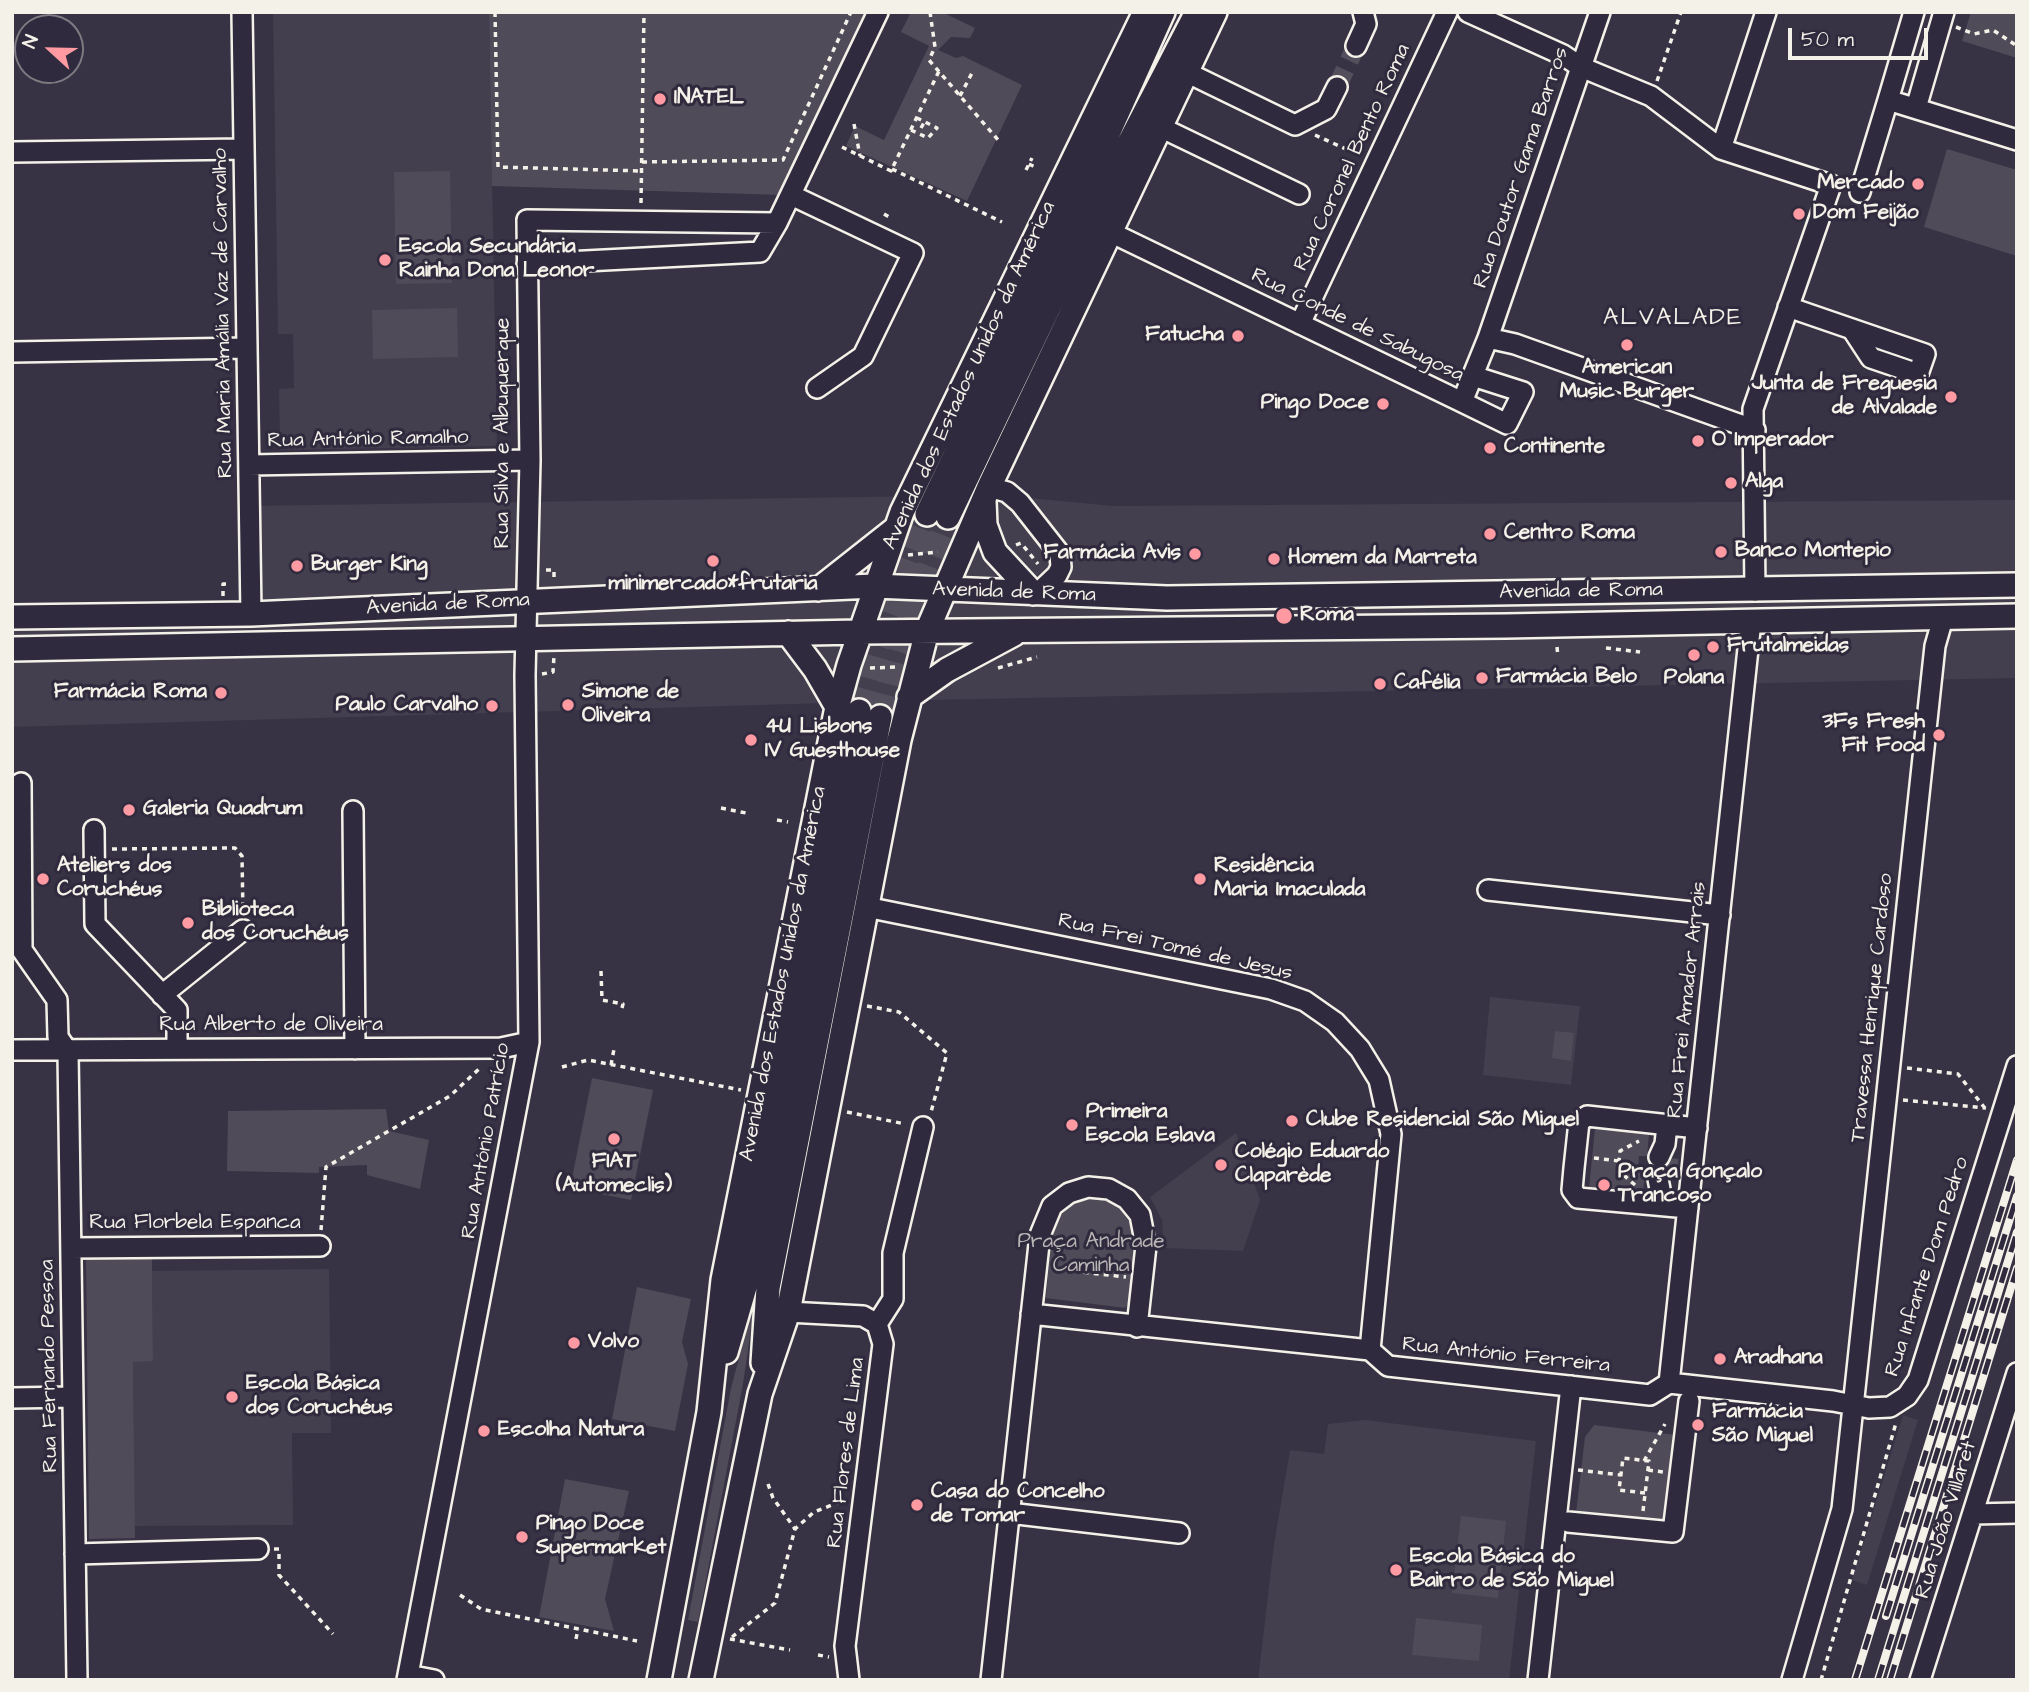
<!DOCTYPE html>
<html>
<head>
<meta charset="utf-8">
<style>
	body { margin:0 }
	#map { position:relative; width:2029px; height:1692px; overflow:hidden; background:#373244; font-family:"Architects Daughter",sans-serif }
	canvas { display:block }
	.frame { position:absolute; inset:0; border:14px solid #f4f1e8; pointer-events:none }
	.north { position:absolute; left:14px; top:14px; width:70px; height:70px; box-sizing:border-box; background:#2f2a3d; border:2px solid #7e7a81; border-radius:50%; rotate:292deg; font-size:19px; font-weight:700; line-height:28px; text-align:center; color:#f4f1e8 }
	.north::after { content:''; display:block; margin:auto; width:24px; height:32px; background:#ff9aa2; clip-path:polygon(50% 0,100% 100%,50% 72%,0 100%) }
	.scale { position:absolute; left:1788px; top:28px; width:140px; height:32px; box-sizing:border-box; border:4px solid #f4f1e8; border-top:0; padding-left:9px; font-size:21px; line-height:24px; white-space:nowrap; color:#f4f1e8; -webkit-text-stroke:5px #2f2a3d; paint-order:stroke }
</style>
</head>
<body>
<div id="map">
<canvas width="2029" height="1692"></canvas>
<div class="frame"></div>
<div class="north">N</div>
<div class="scale">50 m</div>
</div>
<script>
const ctx = document.querySelector('canvas').getContext('2d');
ctx.lineJoin = 'round';
function fill(path, color) {
  ctx.fillStyle = color;
  ctx.fill(path, 'evenodd');
}
function poly(rows) {
  const path = new Path2D();
  for (const r of rows) {
    path.moveTo(r[0], r[1]);
    for (let i = 2; i < r.length; i += 2) path.lineTo(r[i], r[i + 1]);
  }
  return path;
}
function trace(path, color, width, dash) {
  ctx.strokeStyle = color;
  ctx.lineWidth = width;
  ctx.lineCap = dash ? 'butt' : 'round';
  ctx.setLineDash(dash || []);
  ctx.stroke(path);
}
function label(font, color, halo, rows, align = 'center') {
  ctx.font = font + ' "Architects Daughter",sans-serif';
  ctx.lineWidth = 6;
  ctx.setLineDash([]);
  ctx.textBaseline = 'middle';
  ctx.strokeStyle = halo;
  ctx.fillStyle = color;
  for (const [text, x, y, turn = 0] of rows) {
    ctx.save();
    ctx.translate(x, y);
    ctx.rotate((+turn || 0) * Math.PI / 180);
    ctx.textAlign = isNaN(turn) ? turn : align;
    if (halo) ctx.strokeText(text, 0, 0);
    ctx.fillText(text, 0, 0);
    ctx.restore();
  }
}
const built = poly([
	[273,12,489,12,497,446,280,450,279,389,294,388,293,334,278,334],
	[998,495,1113,506,2017,500,2017,678,930,700,12,727,12,609,245,606,244,506],
	[1490,997,1580,1006,1571,1085,1483,1075],
	[1236,1133,1260,1200,1243,1251,1164,1248,1162,1220,1150,1197],
	[329,1269,331,1433,292,1433,293,1525,134,1526,133,1361,153,1361,152,1271],
	[1903,1415,1918,1420,1867,1585,1852,1580],
	[1365,1420,1536,1441,1509,1680,1258,1680,1274,1544,1290,1450,1324,1454,1328,1424]
]);
const green = poly([
	[489,12,874,12,782,195,492,186],
	[911,12,942,12,975,28,970,38,951,37,938,50,956,58,963,56,1022,85,967,201,846,146,855,126,884,140,929,46,901,32],
	[1971,12,2017,13,2017,58,1962,41],
	[1947,149,2017,170,2017,256,1924,227],
	[450,171,452,283,396,284,394,172],
	[457,308,458,357,373,359,372,310],
	[1555,1031,1574,1033,1571,1061,1552,1058],
	[592,1078,653,1090,631,1200,570,1188],
	[386,1109,389,1131,429,1140,420,1189,367,1175,367,1165,319,1167,319,1173,227,1171,228,1111],
	[1595,1128,1649,1134,1647,1156,1639,1156,1638,1170,1645,1171,1643,1193,1589,1188],
	[1089,1198,1106,1200,1120,1208,1133,1228,1135,1246,1129,1304,1125,1308,1046,1298,1051,1237,1056,1220,1074,1203],
	[86,1257,152,1257,153,1361,133,1362,135,1538,89,1539],
	[637,1287,691,1299,682,1342,688,1364,675,1431,612,1419],
	[756,1295,743,1384,698,1622,688,1620,731,1388],
	[1594,1425,1676,1435,1667,1523,1576,1513,1585,1437],
	[565,1479,629,1491,605,1599,614,1631,539,1617],
	[1461,1516,1506,1521,1498,1598,1452,1593],
	[1416,1618,1482,1625,1479,1661,1412,1655]
]);
const minorTunnel = poly([
	[1337,87,1356,46],
	[1667,1175,1669,1158]
]);
const majorTunnel = poly([
	[859,711,878,646,927,514],
	[880,717,897,651,948,517]
]);
const path = poly([
	[495,12,498,167,642,171],
	[930,12,935,47,929,60,999,141],
	[1956,27,1974,34,1993,30,2017,46],
	[1657,81,1681,12],
	[960,96,973,71],
	[854,124,860,156],
	[921,128,925,121],
	[911,130,928,138,937,128,917,118],
	[1315,135,1359,155],
	[842,147,891,171,939,71],
	[642,162,783,160,851,12],
	[1029,164,1035,167],
	[892,169,1002,222],
	[1026,170,1032,158],
	[641,203,644,12],
	[884,214,889,217,887,220],
	[1016,545,1021,543,1038,564],
	[908,555,938,552],
	[546,570,554,570,554,582],
	[223,596,223,584,231,584],
	[1557,647,1558,657],
	[1606,648,1640,652],
	[870,668,898,667],
	[998,668,1037,657],
	[542,674,553,672,554,656],
	[721,808,746,813],
	[777,820,788,822],
	[112,849,235,848,242,856,243,914],
	[601,971,602,1000,623,1004,622,1008],
	[867,1006,899,1012,947,1053,931,1112],
	[611,1065,614,1049],
	[562,1067,588,1060,741,1090],
	[1907,1068,1958,1074,1984,1107],
	[1903,1100,1986,1108],
	[847,1112,905,1124],
	[1594,1158,1619,1161],
	[1635,1185,1618,1170,1620,1151,1639,1141],
	[321,1230,326,1167,450,1096,480,1068],
	[1054,1269,1126,1277],
	[1644,1461,1665,1424],
	[1578,1470,1621,1475],
	[1648,1470,1663,1472],
	[768,1484,773,1498,795,1529],
	[1643,1511,1649,1461,1623,1458,1619,1490,1645,1493],
	[274,1549,279,1549,279,1575,333,1634],
	[460,1595,481,1609,637,1641],
	[732,1637,775,1603,795,1529,814,1512,845,1500],
	[576,1639,578,1629],
	[730,1639,790,1650],
	[818,1655,829,1657],
	[1821,1680,1896,1423]
]);
const minor = poly([
	[242,12,251,614],
	[1468,12,1563,55,1581,67,1651,96,1721,149,1831,185,1753,409,1755,591],
	[1914,12,1888,100,2017,140],
	[1356,46,1366,24,1363,12],
	[1188,73,1295,125,1326,109,1337,87],
	[1916,108,1944,12],
	[1162,128,1299,194],
	[1721,149,1766,12],
	[12,152,244,149],
	[1860,192,1888,100],
	[791,195,913,253,863,356,817,388],
	[1112,233,1462,402,1488,338,1515,344,1755,430],
	[527,264,760,252,777,223,878,12],
	[1788,307,1852,329,1925,354,1918,374,1871,358,1852,329],
	[1300,324,1447,12],
	[1488,338,1600,12],
	[12,352,247,348],
	[1462,402,1507,424,1523,392,1473,376],
	[249,465,530,460],
	[989,487,1007,492,1020,503,1060,554,1061,567,1057,575,1038,593],
	[21,783,22,950,57,1000,58,1037,68,1052],
	[353,811,355,1049],
	[94,830,95,924,177,1010,177,1049],
	[1488,890,1720,915],
	[866,907,1271,989,1305,1001,1335,1022,1360,1049,1379,1080,1391,1134,1370,1350],
	[162,995,243,930],
	[12,1050,501,1048,529,1042],
	[68,1052,77,1680],
	[1659,1157,1665,1144,1667,1125],
	[1657,1174,1660,1189,1659,1205],
	[1688,1208,1578,1198,1572,1190,1574,1168,1579,1122,1587,1116,1697,1128],
	[71,1248,320,1246],
	[788,1312,863,1316,877,1324],
	[1031,1314,1370,1350,1388,1366,1650,1395,1669,1383,1833,1401,1869,1408,1890,1407,1907,1396,1918,1380,2017,1066],
	[877,1324,893,1299,893,1253,923,1127],
	[1669,1383,1751,621],
	[12,1398,73,1397],
	[1009,1513,1179,1533],
	[1973,1514,2017,1513],
	[1568,1522,1673,1532,1689,1401],
	[75,1554,258,1549],
	[408,1675,434,1680],
	[407,1680,529,1042,525,675,530,460,527,220,777,223],
	[849,1680,845,1646,883,1344,877,1324],
	[991,1680,1040,1235,1052,1206,1069,1193,1088,1187,1109,1189,1127,1199,1140,1215,1146,1246,1137,1327],
	[1538,1680,1571,1386],
	[1792,1680,1842,1509,1935,646,1943,618],
	[1920,1680,2017,1373]
]);
const major = poly([
	[984,501,985,525,995,552,1033,593],
	[927,514,1083,189,1163,12],
	[948,517,1115,170,1197,12],
	[819,589,895,529],
	[12,617,251,614,874,586,1167,598,2017,585],
	[788,633,815,669,837,707],
	[12,649,859,632,1506,626,2017,616],
	[909,697,947,670,1014,634],
	[726,1352,745,1287,859,711],
	[763,1363,768,1288,880,717],
	[659,1680,709,1412,723,1280,836,712,849,665,902,512,1145,12],
	[701,1680,760,1394,788,1312,899,740,927,631,989,487,1215,12]
]);
const rail = poly([
	[1886,1616,2017,1196],
	[1855,1680,2017,1160],
	[1878,1680,2017,1232],
	[1890,1680,2017,1268]
]);
const markers = [
	[660,99,7,"#ff9aa2"],
	[1918,184,7,"#ff9aa2"],
	[1799,214,7,"#ff9aa2"],
	[385,260,7,"#ff9aa2"],
	[1238,336,7,"#ff9aa2"],
	[1627,345,7,"#ff9aa2"],
	[1951,397,7,"#ff9aa2"],
	[1383,404,7,"#ff9aa2"],
	[1698,441,7,"#ff9aa2"],
	[1490,448,7,"#ff9aa2"],
	[1731,483,7,"#ff9aa2"],
	[1490,534,7,"#ff9aa2"],
	[1721,552,7,"#ff9aa2"],
	[1195,554,7,"#ff9aa2"],
	[1274,559,7,"#ff9aa2"],
	[713,561,7,"#ff9aa2"],
	[297,566,7,"#ff9aa2"],
	[1284,616,9,"#ff9aa2"],
	[1713,647,7,"#ff9aa2"],
	[1694,655,7,"#ff9aa2"],
	[1482,678,7,"#ff9aa2"],
	[1380,684,7,"#ff9aa2"],
	[221,693,7,"#ff9aa2"],
	[568,705,7,"#ff9aa2"],
	[492,706,7,"#ff9aa2"],
	[1939,735,7,"#ff9aa2"],
	[751,740,7,"#ff9aa2"],
	[129,810,7,"#ff9aa2"],
	[43,879,7,"#ff9aa2"],
	[1200,879,7,"#ff9aa2"],
	[188,923,7,"#ff9aa2"],
	[1292,1121,7,"#ff9aa2"],
	[1072,1125,7,"#ff9aa2"],
	[614,1139,7,"#ff9aa2"],
	[1221,1165,7,"#ff9aa2"],
	[1604,1185,7,"#ff9aa2"],
	[574,1343,7,"#ff9aa2"],
	[1720,1359,7,"#ff9aa2"],
	[232,1397,7,"#ff9aa2"],
	[1698,1425,7,"#ff9aa2"],
	[484,1431,7,"#ff9aa2"],
	[917,1505,7,"#ff9aa2"],
	[522,1537,7,"#ff9aa2"],
	[1396,1570,7,"#ff9aa2"]
];
const poiNames = [
	["INATEL",674,99],
	["Mercado",1904,184,"right"],
	["Dom Feijão",1813,214],
	["Escola Secundária",399,248],
	["Rainha Dona Leonor",399,272],
	["Fatucha",1224,336,"right"],
	["American",1627,369,"center"],
	["Music Burger",1627,393,"center"],
	["Junta de Freguesia",1937,385,"right"],
	["de Alvalade",1937,409,"right"],
	["Pingo Doce",1369,404,"right"],
	["O Imperador",1712,441],
	["Continente",1504,448],
	["Alga",1745,483],
	["Centro Roma",1504,534],
	["Banco Montepio",1735,552],
	["Farmácia Avis",1181,554,"right"],
	["Homem da Marreta",1288,559],
	["Burger King",311,566],
	["minimercado*frutaria",713,585,"center"],
	["Roma",1300,616],
	["Frutalmeidas",1727,647],
	["Farmácia Belo",1496,678],
	["Polana",1694,679,"center"],
	["Cafélia",1394,684],
	["Farmácia Roma",207,693,"right"],
	["Simone de",582,693],
	["Oliveira",582,717],
	["Paulo Carvalho",478,706,"right"],
	["3Fs Fresh",1925,723,"right"],
	["Fit Food",1925,747,"right"],
	["4U Lisbons",765,728],
	["IV Guesthouse",765,752],
	["Galeria Quadrum",143,810],
	["Ateliers dos",57,867],
	["Coruchéus",57,891],
	["Residência",1214,867],
	["Maria Imaculada",1214,891],
	["Biblioteca",202,911],
	["dos Coruchéus",202,935],
	["Primeira",1086,1113],
	["Escola Eslava",1086,1137],
	["Clube Residencial São Miguel",1306,1121],
	["Colégio Eduardo",1235,1153],
	["Claparède",1235,1177],
	["FIAT",614,1163,"center"],
	["(Automeclis)",614,1187,"center"],
	["Praça Gonçalo",1618,1173],
	["Trancoso",1618,1197],
	["Volvo",588,1343],
	["Aradhana",1734,1359],
	["Escola Básica",246,1385],
	["dos Coruchéus",246,1409],
	["Farmácia",1712,1413],
	["São Miguel",1712,1437],
	["Escolha Natura",498,1431],
	["Casa do Concelho",931,1493],
	["de Tomar",931,1517],
	["Pingo Doce",536,1525],
	["Supermarket",536,1549],
	["Escola Básica do",1410,1558],
	["Bairro de São Miguel",1410,1582]
];
const streetNames = [
	["Rua Coronel Bento Roma",1353,158,-65],
	["Rua Doutor Gama Barros",1522,168,-71],
	["Rua Maria Amália Vaz de Carvalho",224,313,-91],
	["Rua Conde de Sabugosa",1357,326,26],
	["Avenida dos Estados Unidos da América",970,376,-65],
	["Rua Silva e Albuquerque",504,433,-90],
	["Rua António Ramalho",368,440,-1],
	["Avenida de Roma",1581,592,-1],
	["Avenida de Roma",1014,593,2],
	["Avenida de Roma",448,605,-3],
	["Rua Frei Tomé de Jesus",1175,948,13],
	["Avenida dos Estados Unidos da América",784,974,-79],
	["Rua Frei Amador Arrais",1688,1000,-84],
	["Travessa Henrique Cardoso",1873,1008,-84],
	["Rua Alberto de Oliveira",271,1026],
	["Rua António Patrício",487,1141,-80],
	["Rua Florbela Espanca",195,1224],
	["Rua Infante Dom Pedro",1928,1267,-72],
	["Rua António Ferreira",1506,1356,6],
	["Rua Fernando Pessoa",50,1366,-91],
	["Rua Flores de Lima",847,1453,-83],
	["Rua João Villaret",1947,1520,-73]
];
const parkNames = [
	["Praça Andrade",1091,1243],
	["Caminha",1091,1267]
];
const quarterNames = [
	["ALVALADE",1673,319]
];
fill(built, '#433f4e');
fill(green, '#504b59');
trace(minorTunnel, '#534f5d', 19, [19, 10]);
trace(majorTunnel, '#534f5d', 23, [23, 11]);
trace(minor, '#f4f1e8', 24);
trace(major, '#f4f1e8', 28);
trace(path, '#f4f1e8', 3.5, [5, 5]);
trace(minor, '#2f2a3d', 19);
trace(major, '#2f2a3d', 23);
trace(rail, '#f4f1e8', 8);
trace(rail, '#2f2a3d', 5, [16]);
for (const [x, y, r, color] of markers) {
  const dot = new Path2D();
  dot.arc(x, y, r, 0, 2 * Math.PI);
  ctx.fillStyle = color;
  ctx.fill(dot);
  trace(dot, '#2f2a3d', 2.5);
}
label('bold 21px', '#f4f1e8', '#2f2a3d', poiNames, 'left');
label('21px', '#f4f1e8', '#2f2a3d', streetNames);
label('21px', '#bbb7b6', '#2f2a3d', parkNames);
ctx.letterSpacing = '2px';
label('24px', '#f4f1e8', '#2f2a3d', quarterNames);
ctx.letterSpacing = '0px';
</script>
</body>
</html>
